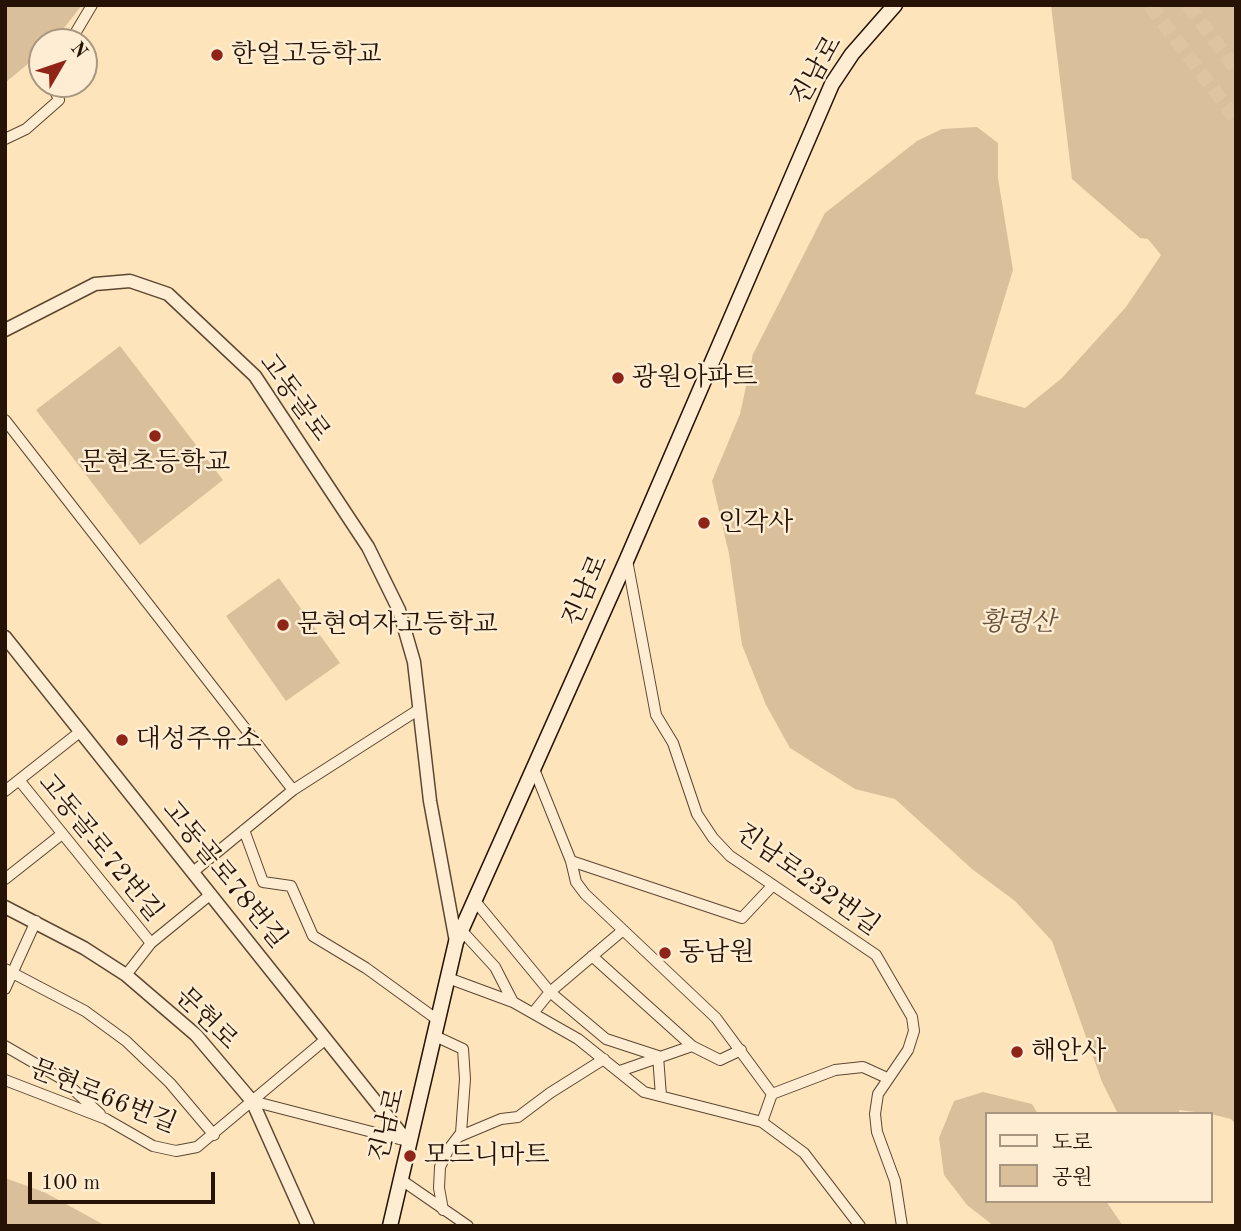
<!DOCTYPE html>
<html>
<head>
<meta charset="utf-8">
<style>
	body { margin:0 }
	#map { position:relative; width:1241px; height:1231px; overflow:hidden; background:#fee4ba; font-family:"Old Standard TT","Noto Serif KR",serif }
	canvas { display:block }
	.frame { position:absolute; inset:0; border:7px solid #261305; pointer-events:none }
	.legend { position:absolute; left:985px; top:1112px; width:228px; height:91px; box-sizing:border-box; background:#feedd2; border:2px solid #a89680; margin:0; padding:9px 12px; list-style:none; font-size:21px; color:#261305 }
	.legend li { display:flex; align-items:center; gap:14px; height:35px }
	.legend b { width:35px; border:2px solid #a89680 }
	.north { position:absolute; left:28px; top:28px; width:70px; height:70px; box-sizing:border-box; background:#feedd2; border:2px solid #a89680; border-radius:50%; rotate:51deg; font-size:19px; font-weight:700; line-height:28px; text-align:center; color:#261305 }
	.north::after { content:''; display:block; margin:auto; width:24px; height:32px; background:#8f2418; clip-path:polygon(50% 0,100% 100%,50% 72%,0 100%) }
	.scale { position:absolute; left:28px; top:1172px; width:187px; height:32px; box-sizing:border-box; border:4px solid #261305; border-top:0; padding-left:9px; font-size:21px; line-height:24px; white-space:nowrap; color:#261305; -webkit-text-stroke:5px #feedd2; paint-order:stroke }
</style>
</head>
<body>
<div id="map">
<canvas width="1241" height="1231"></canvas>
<div class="frame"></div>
<ul class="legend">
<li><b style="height:9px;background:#feedd2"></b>도로</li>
<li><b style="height:19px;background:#d9c09b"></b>공원</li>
</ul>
<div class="north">N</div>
<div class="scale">100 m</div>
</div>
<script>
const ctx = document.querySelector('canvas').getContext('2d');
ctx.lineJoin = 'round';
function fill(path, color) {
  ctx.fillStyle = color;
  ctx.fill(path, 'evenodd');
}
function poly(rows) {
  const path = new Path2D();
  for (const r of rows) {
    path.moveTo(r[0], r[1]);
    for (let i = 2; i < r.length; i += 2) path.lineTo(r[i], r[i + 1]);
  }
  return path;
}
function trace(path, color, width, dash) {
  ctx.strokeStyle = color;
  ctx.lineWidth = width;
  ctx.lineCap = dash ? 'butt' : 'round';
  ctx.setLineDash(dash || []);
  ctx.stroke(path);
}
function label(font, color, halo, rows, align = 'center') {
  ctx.font = font + ' "Old Standard TT","Noto Serif KR",serif';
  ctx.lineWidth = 5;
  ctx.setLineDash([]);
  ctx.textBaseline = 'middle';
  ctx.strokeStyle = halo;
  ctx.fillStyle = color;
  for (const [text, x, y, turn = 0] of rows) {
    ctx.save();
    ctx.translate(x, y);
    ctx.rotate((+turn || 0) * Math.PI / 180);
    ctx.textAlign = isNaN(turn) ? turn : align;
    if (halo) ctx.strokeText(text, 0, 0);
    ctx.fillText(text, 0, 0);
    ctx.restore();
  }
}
const green = poly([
	[5,5,82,5,57,37,52,42,42,42,42,52,5,83],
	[1051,5,1236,5,1236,1125,1231,1119,1211,1114,1179,1110,1179,1114,1118,1114,1102,1082,1052,941,1015,901,972,869,895,799,855,789,790,748,766,705,742,645,729,554,712,481,740,414,753,354,825,213,917,141,942,129,977,127,998,143,998,178,1013,270,975,394,1025,408,1062,378,1126,307,1161,255,1148,239,1140,238,1072,179],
	[120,346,223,480,140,545,36,410],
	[279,578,340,663,286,701,226,616],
	[983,1092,1032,1104,1038,1114,987,1114,987,1201,1106,1201,1123,1226,994,1226,967,1205,944,1175,939,1138,954,1101],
	[5,1178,44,1192,106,1226,5,1226]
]);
const secondaryTunnel = poly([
	[1150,5,1236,119],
	[1188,5,1236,69]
]);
const minor = poly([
	[70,42,92,5],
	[5,139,26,129,59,100,52,84],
	[5,420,293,790],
	[627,560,656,715,673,743,697,814,713,838,730,856,876,955,912,1017,914,1031,908,1050,878,1094,875,1114,877,1132,895,1181,902,1226],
	[534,769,571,861,576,882,585,894,716,1018,772,1094],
	[19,780,151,943],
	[5,791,81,731],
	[244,830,263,882,291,886,313,936,366,968,439,1021],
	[571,861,742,918,773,885],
	[193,872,293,790,418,710],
	[5,879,62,834],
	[475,901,550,992,606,1039,658,1056],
	[462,931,495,967,513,1002],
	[592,956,692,1046,720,1060,741,1050],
	[5,969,85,1011,126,1041,170,1083,214,1135],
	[126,975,151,943,211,894],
	[448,978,513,1002,578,1039,644,1092,762,1122,804,1153,860,1226],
	[5,989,36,921],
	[533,1013,550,992,622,931],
	[435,1036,463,1049,465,1079,461,1133,448,1150,440,1167,439,1188,443,1210],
	[5,1046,62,1079,100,1114],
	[658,1056,661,1096],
	[620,1071,692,1046],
	[5,1080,106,1119,153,1146,176,1151,197,1147,326,1039],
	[772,1094,835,1070,863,1067,887,1078],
	[252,1101,407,1141],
	[762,1122,772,1094],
	[458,1137,501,1119,518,1117,550,1093,604,1059],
	[400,1179,468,1226]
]);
const tertiary = poly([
	[5,330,95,284,130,281,168,294,255,376,368,547,399,610,414,662,430,801,456,942],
	[5,637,407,1141],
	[5,907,84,948,126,975,196,1035,252,1101,308,1226]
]);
const secondary = poly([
	[390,1226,456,942,627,559,832,84,852,54,895,5]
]);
const markers = [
	[217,55,7,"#8f2418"],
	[618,378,7,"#8f2418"],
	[155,436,7,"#8f2418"],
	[704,523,7,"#8f2418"],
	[283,625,7,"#8f2418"],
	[122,740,7,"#8f2418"],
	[665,953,7,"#8f2418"],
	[1017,1052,7,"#8f2418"],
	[410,1156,7,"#8f2418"]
];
const poiNames = [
	["한얼고등학교",231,55],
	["광원아파트",632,378],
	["문현초등학교",155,463,"center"],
	["인각사",718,523],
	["문현여자고등학교",297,625],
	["대성주유소",136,740],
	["동남원",679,953],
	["해안사",1031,1052],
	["모드니마트",424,1156]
];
const streetNames = [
	["진남로",817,71,-60],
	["고동골로",294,398,54],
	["진남로",586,591,-66],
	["고동골로72번길",100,848,51],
	["고동골로78번길",224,875,51],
	["진남로232번길",807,880,36],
	["문현로",206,1019,45],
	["문현로66번길",103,1097,22],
	["진남로",388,1125,-76]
];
const parkNames = [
	["황령산",1018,623]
];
fill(green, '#d9c09b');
trace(secondaryTunnel, '#dec59f', 14, [14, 7]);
trace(minor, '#5c4732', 12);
trace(tertiary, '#5c4732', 15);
trace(secondary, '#261305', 17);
trace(minor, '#feedd2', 10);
trace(tertiary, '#feedd2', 12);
trace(secondary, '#feedd2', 14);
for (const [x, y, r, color] of markers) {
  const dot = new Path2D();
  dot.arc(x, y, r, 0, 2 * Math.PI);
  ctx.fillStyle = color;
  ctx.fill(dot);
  trace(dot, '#feedd2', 2.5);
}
label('26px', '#261305', '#feedd2', poiNames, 'left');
label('26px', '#261305', '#feedd2', streetNames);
label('italic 26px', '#65503a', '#feedd2', parkNames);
</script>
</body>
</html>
